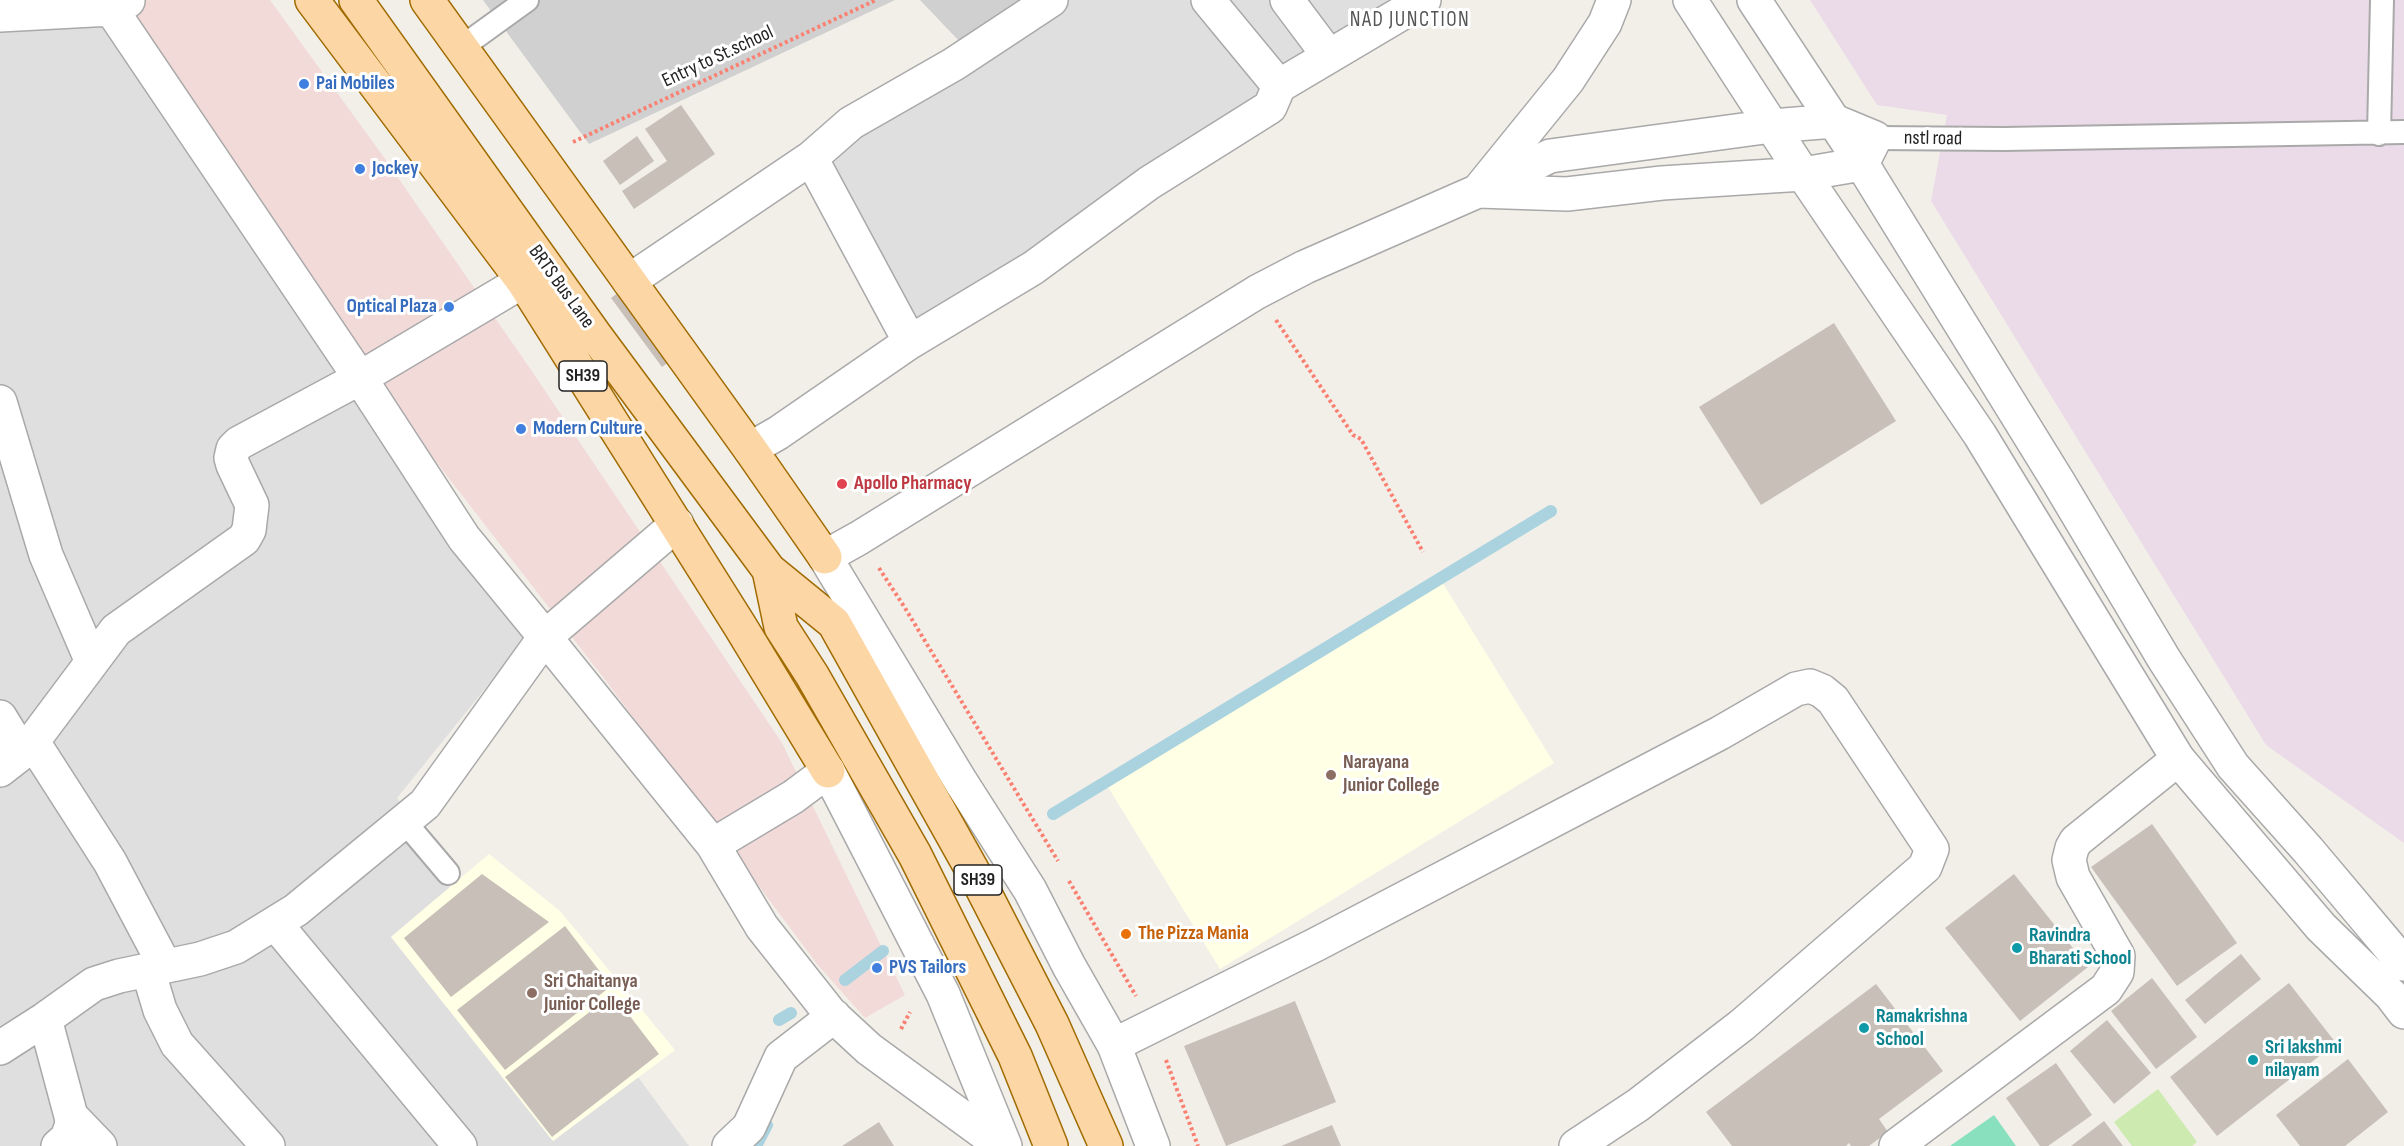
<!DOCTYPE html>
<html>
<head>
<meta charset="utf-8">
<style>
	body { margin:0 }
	canvas { display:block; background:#f2efe9 }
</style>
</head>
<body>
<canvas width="2404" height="1146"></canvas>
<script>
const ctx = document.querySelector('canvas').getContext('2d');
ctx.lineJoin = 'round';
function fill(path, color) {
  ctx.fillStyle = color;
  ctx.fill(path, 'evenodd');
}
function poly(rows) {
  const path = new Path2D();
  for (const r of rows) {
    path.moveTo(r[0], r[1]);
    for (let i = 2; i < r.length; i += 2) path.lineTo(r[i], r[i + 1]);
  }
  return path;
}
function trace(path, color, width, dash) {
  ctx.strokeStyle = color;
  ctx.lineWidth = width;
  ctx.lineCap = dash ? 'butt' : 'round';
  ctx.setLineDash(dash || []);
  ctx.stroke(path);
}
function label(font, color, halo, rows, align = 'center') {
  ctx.font = font + ' "Sofia Sans Condensed",sans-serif';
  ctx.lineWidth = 6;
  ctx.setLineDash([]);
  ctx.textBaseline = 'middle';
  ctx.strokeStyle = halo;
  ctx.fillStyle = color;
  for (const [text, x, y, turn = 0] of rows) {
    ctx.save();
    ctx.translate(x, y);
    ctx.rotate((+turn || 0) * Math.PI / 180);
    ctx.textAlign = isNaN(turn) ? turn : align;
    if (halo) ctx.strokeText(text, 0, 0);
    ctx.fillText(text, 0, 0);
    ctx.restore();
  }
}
const residential = poly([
	[0,0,83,0,227,209,529,634,397,798,451,886,391,937,553,1141,638,1077,689,1146,0,1146],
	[1027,0,1424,0,921,329,819,149]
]);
const commercial = poly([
	[117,0,270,0,383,156,529,367,782,743,905,995,865,1018,817,964,606,681,406,423]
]);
const industrial = poly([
	[1810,0,2404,0,2404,843,2266,745,1931,201,1947,115,1877,105]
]);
const education = poly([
	[1442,582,1554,763,1220,969,1108,787],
	[489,854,560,911,675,1050,553,1141,391,937]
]);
const religious = poly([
	[483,0,895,0,589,144],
	[920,0,1027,0,961,43]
]);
const grass = poly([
	[2158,1089,2197,1142,2192,1146,2132,1146,2114,1122]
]);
const pitch = poly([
	[1994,1115,2016,1146,1950,1146]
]);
const stream = poly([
	[1053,814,1551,511],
	[845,980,883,951],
	[779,1020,791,1013],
	[756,1146,767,1125]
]);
const building = poly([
	[681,105,715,154,634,209,622,191,667,161,645,129],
	[637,136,654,161,620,185,603,161],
	[623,289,674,358,662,367,611,298],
	[1834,323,1896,421,1761,505,1699,407],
	[2152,824,2237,943,2177,986,2091,867],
	[482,874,549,922,451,997,404,938],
	[2014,874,2088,967,2020,1021,1945,928],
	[565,926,611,986,505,1070,457,1010],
	[2241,954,2261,979,2205,1024,2185,1000],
	[2152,978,2197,1037,2156,1069,2111,1011],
	[2289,983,2336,1043,2217,1136,2170,1077],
	[1876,984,1943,1071,1879,1119,1888,1132,1869,1146,1851,1146,1849,1143,1846,1146,1732,1146,1706,1112],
	[613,994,659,1054,552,1137,505,1077],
	[1295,1001,1336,1102,1226,1146,1184,1046],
	[2107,1020,2151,1073,2114,1104,2070,1051],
	[2348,1059,2388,1112,2345,1146,2300,1146,2276,1115],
	[2056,1063,2092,1115,2048,1146,2040,1146,2006,1098],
	[2104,1121,2123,1146,2071,1146],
	[879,1122,894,1146,842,1146],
	[1332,1125,1341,1146,1281,1146]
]);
const path = poly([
	[573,142,876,0],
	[1276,320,1353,435,1361,439,1423,552],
	[879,568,905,608,1058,861],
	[1069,881,1136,996],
	[901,1029,910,1012],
	[1166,1060,1198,1146]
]);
const service = poly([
	[462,47,527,0],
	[2379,134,2382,0],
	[1875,138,2004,139,2404,132],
	[404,821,448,873]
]);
const minor = poly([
	[105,0,360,378,523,281],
	[1208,0,1279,86],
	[1287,0,1329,56],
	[0,15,111,9,128,1],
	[811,158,910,342],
	[629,281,811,158,851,123,954,64,1051,0],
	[0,402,46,555,92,662],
	[750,449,778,433,910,342,1033,268,1149,183,1270,107,1279,86,1424,0],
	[677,524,545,637,713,845,793,797,828,771],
	[825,557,859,538,1257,292,1305,267,1478,191,1568,80,1605,23,1614,0],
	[0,717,22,753],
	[33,742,110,862,165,966],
	[0,770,27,749,116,630,244,539,249,530,252,505,233,465,231,458,233,449,239,443,360,378,464,538,545,637,425,804,296,910,236,947,200,959,119,976,94,984,45,1019,71,1116,72,1124,67,1138,58,1146],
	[713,845,762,927,830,1013,869,1049,1002,1146],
	[275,923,460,1146],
	[148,970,160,1010,177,1044,268,1146],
	[1114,1045,1315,945,1720,733,1796,689,1810,686,1822,691,1833,700,1932,849,1925,867,1742,1025,1638,1105,1576,1146],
	[0,1048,45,1019],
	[71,1116,100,1146],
	[729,1146,749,1127,781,1057,834,1016],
	[1896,1146,2106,989,2117,972,2118,956,2073,877,2069,860,2072,848,2076,841,2178,759]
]);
const tertiary = poly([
	[1690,0,1803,174,1980,435,2178,759,2321,927,2391,995,2404,1012],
	[1754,0,1862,164,2059,483,2164,659,2233,766,2308,850,2404,964],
	[1834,121,1875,138,1862,164,1803,174,1662,183,1567,194,1478,191,1550,156,1772,126,1834,121],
	[825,557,961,782,1030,890,1069,966,1114,1045,1153,1146],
	[828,771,943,994,1005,1146]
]);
const primary = poly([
	[312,0,523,281,740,626,828,771],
	[356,0,595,335,769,570,834,623,980,884,1052,1024,1106,1146],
	[427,0,750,449,825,557],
	[769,570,781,627,812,675,915,855,1015,1056,1051,1146]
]);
const markers = [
	[304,84,6,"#3f7fe0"],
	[360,169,6,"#3f7fe0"],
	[449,307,6,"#3f7fe0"],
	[521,429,6,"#3f7fe0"],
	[842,484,6,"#e0444e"],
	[1331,775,6,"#8d6e63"],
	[1126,934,6,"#e8710a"],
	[2017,948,6,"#0f9aa8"],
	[877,968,6,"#3f7fe0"],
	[532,993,6,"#8d6e63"],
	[1864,1028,6,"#0f9aa8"],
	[2253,1060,6,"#0f9aa8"]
];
const shields = [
	[583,376,48],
	[978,880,48]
];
const shieldNames = [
	["SH39",583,376],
	["SH39",978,880]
];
const streetNames = [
	["Entry to St.school",718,57,-25],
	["nstl road",1933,139,1],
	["BRTS Bus Lane",561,287,54]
];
const shopNames = [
	["Pai Mobiles",316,84],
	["Jockey",372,169],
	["Optical Plaza",437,307,"right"],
	["Modern Culture",533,429],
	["PVS Tailors",889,968]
];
const healthNames = [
	["Apollo Pharmacy",854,484]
];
const educationNames = [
	["Narayana",1343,763],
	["Junior College",1343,786],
	["Sri Chaitanya",544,982],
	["Junior College",544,1005]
];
const foodNames = [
	["The Pizza Mania",1138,934]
];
const cultureNames = [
	["Ravindra",2029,936],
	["Bharati School",2029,959],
	["Ramakrishna",1876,1017],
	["School",1876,1040],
	["Sri lakshmi",2265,1048],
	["nilayam",2265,1071]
];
const neighbourhoodNames = [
	["NAD JUNCTION",1410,21]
];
fill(residential, '#e0dfdf');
fill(commercial, '#f2dad9');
fill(industrial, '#ebdbe8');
fill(education, '#ffffe5');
fill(religious, '#d0d0d0');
fill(grass, '#cdebb0');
fill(pitch, '#88e0be');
trace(stream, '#aad3df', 12);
fill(building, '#c7bfb8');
trace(service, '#a9a9a9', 26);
trace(minor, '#a9a9a9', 36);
trace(tertiary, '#a9a9a9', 36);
trace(primary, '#a06b00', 36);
trace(path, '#fa8072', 4, [3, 3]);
trace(service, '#fff', 22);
trace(minor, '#fff', 33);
trace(tertiary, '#fff', 33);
trace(primary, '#fcd6a4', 33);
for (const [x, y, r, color] of markers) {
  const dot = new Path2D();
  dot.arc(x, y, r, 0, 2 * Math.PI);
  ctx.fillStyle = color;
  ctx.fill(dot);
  trace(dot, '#fff', 2);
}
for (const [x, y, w] of shields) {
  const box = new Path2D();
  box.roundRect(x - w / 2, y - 15, w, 30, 4.5);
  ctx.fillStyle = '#fff';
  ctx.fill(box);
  trace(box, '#222', 1.5);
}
label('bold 18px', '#222', null, shieldNames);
label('20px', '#222', '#fff', streetNames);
label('bold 20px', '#366cbe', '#fff', shopNames, 'left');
label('bold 20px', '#be3a42', '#fff', healthNames, 'left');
label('bold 20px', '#785e54', '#fff', educationNames, 'left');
label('bold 20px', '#c56008', '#fff', foodNames, 'left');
label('bold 20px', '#0d838f', '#fff', cultureNames, 'left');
ctx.letterSpacing = '1.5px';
label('21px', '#555', '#fff', neighbourhoodNames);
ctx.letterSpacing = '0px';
</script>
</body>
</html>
